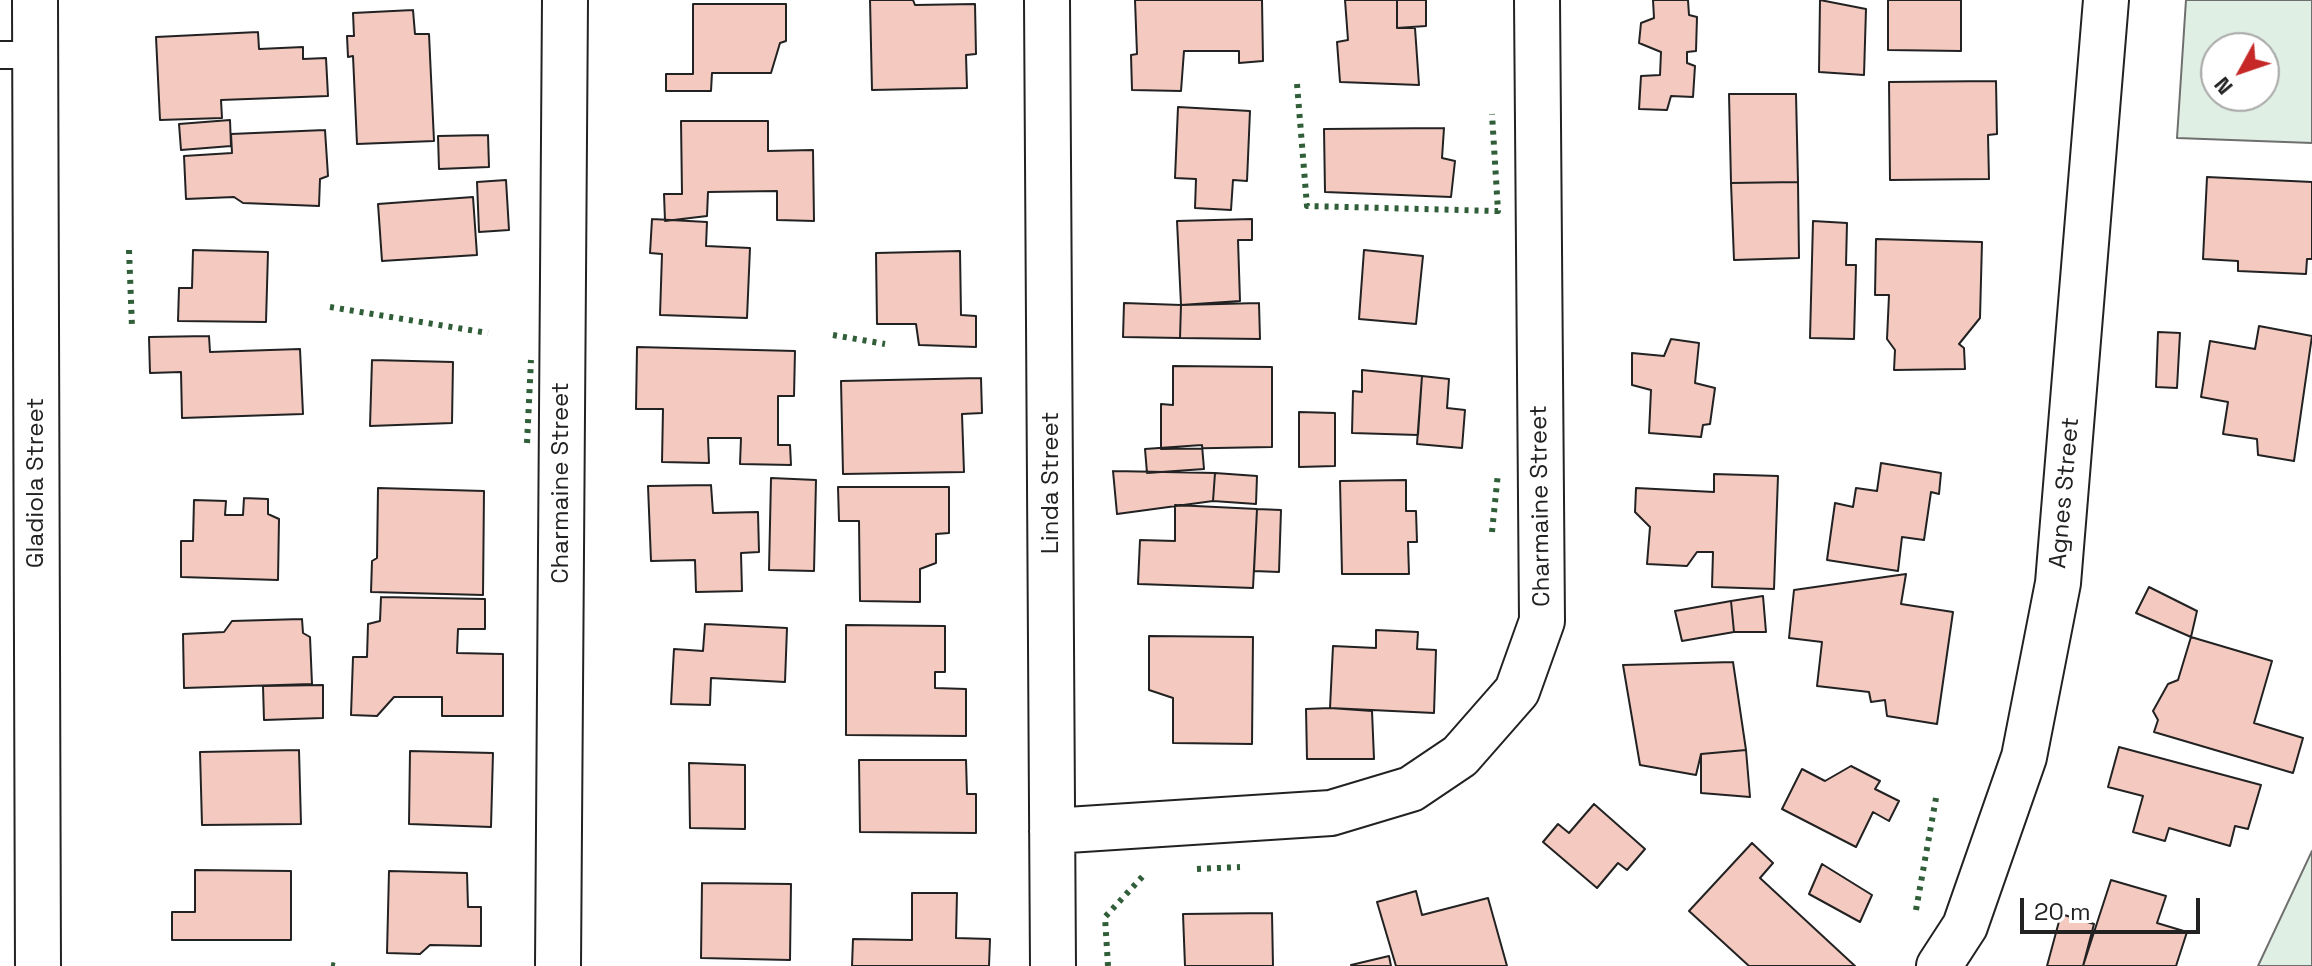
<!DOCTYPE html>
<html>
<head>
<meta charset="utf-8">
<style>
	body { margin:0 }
	#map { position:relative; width:2312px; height:966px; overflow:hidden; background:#fff; font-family:"Space Grotesk",sans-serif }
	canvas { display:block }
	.north { position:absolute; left:2200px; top:32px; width:80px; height:80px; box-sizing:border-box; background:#fff; border:2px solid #a7a7a7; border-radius:50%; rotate:230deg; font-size:22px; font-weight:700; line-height:32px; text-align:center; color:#222 }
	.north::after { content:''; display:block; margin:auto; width:28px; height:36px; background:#c62828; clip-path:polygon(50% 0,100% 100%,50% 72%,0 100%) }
	.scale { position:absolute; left:2020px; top:898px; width:180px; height:36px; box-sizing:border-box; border:4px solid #222; border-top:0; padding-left:10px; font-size:24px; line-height:28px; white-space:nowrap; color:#222; -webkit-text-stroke:6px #fff; paint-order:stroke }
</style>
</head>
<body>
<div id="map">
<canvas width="2312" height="966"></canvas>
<div class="north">N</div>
<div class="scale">20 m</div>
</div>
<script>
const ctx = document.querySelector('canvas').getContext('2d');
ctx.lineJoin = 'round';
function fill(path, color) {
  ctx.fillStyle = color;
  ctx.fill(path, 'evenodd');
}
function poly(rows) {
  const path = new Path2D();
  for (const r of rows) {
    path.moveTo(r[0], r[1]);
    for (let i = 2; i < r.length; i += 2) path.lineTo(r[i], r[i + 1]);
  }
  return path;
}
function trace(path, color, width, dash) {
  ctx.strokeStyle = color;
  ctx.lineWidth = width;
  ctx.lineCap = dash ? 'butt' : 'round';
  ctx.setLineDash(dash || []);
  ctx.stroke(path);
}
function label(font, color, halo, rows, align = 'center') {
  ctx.font = font + ' "Space Grotesk",sans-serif';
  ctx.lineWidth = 6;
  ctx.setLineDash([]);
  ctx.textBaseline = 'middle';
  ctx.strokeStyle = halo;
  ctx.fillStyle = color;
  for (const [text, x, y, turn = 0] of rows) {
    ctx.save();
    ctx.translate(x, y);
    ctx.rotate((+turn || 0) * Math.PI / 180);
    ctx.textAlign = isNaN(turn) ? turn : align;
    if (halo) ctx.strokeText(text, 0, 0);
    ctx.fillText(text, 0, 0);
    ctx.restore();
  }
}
const green = poly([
	[2186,0,2312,0,2312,143,2177,138,2186,0],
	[2264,48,2264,96,2216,96,2216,48,2264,48],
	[2312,851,2312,966,2258,966,2312,851]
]);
const building = poly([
	[870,0,913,0,915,5,975,4,976,54,966,55,967,88,872,90,870,0],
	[1135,0,1262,0,1263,61,1239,63,1239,51,1184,51,1181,91,1132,90,1131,55,1137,54,1135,0],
	[1345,0,1397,0,1397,28,1415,28,1419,85,1340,82,1337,42,1348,40,1345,0],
	[1397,0,1426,0,1426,26,1397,28,1397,0],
	[1653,0,1688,0,1689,15,1697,17,1696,51,1687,52,1687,63,1695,66,1693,97,1671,96,1667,110,1639,109,1641,76,1660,75,1661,52,1639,43,1641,23,1654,18,1653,0],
	[1820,0,1866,9,1864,75,1819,72,1820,0],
	[1888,0,1961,0,1961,51,1888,50,1888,0],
	[693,4,786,4,786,41,780,43,771,73,712,73,711,91,666,91,666,74,693,74,693,4],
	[413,10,415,34,429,34,434,141,357,144,353,56,348,57,347,36,354,36,353,13,413,10],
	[258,32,259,49,303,47,303,59,326,58,328,96,221,100,222,118,160,120,156,37,258,32],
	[1996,81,1997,134,1988,135,1989,179,1890,180,1889,82,1996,81],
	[1729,94,1796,94,1798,182,1731,183,1729,94],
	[1178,107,1250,111,1247,181,1233,180,1231,210,1195,208,1196,179,1175,178,1178,107],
	[230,120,231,146,181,150,179,124,230,120],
	[681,121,768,121,768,151,813,150,814,221,777,220,777,191,708,192,707,216,665,221,664,194,682,194,681,121],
	[1444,128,1442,158,1455,161,1451,197,1325,192,1324,129,1444,128],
	[325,130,328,176,320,179,319,206,243,203,234,197,186,199,184,156,232,153,231,134,325,130],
	[488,135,489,167,439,169,438,136,488,135],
	[2207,177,2312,182,2312,259,2307,259,2306,274,2238,271,2238,261,2203,259,2207,177],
	[506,180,509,230,479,232,477,182,506,180],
	[1798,182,1799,258,1734,260,1731,183,1798,182],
	[473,197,477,255,382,261,378,204,473,197],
	[652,219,707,222,706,246,750,248,747,318,660,315,662,254,650,253,652,219],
	[1252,219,1252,240,1238,240,1240,301,1181,305,1177,221,1252,219],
	[1813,221,1847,223,1846,265,1856,265,1854,339,1810,338,1813,221],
	[1876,239,1982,242,1980,318,1959,344,1964,348,1965,369,1894,370,1895,350,1887,339,1889,295,1875,295,1876,239],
	[193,250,268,252,266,322,178,321,179,288,192,288,193,250],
	[1364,250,1423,256,1416,324,1359,319,1364,250],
	[960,251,961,315,976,316,976,347,919,345,916,324,877,324,876,253,960,251],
	[1124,303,1181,305,1180,338,1123,337,1124,303],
	[1259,303,1260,339,1180,338,1181,305,1259,303],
	[2259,326,2312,336,2294,461,2258,455,2257,439,2223,434,2228,402,2201,397,2210,341,2255,349,2259,326],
	[2158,332,2180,333,2177,388,2156,387,2158,332],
	[209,336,210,352,300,349,303,414,182,418,181,372,150,373,149,337,209,336],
	[1671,339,1699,343,1695,383,1715,388,1710,424,1703,425,1701,437,1649,433,1651,390,1632,385,1632,353,1664,356,1671,339],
	[637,347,795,351,794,396,778,396,778,445,790,445,791,465,740,464,741,438,708,438,709,463,662,462,663,409,636,409,637,347],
	[372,360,453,362,452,423,370,426,372,360],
	[1173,366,1272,367,1272,447,1161,449,1161,404,1173,405,1173,366],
	[1362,370,1422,376,1418,435,1352,433,1353,391,1362,392,1362,370],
	[1422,376,1449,379,1447,408,1465,410,1462,448,1417,444,1422,376],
	[981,378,982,413,962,414,964,472,843,474,841,381,981,378],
	[1299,412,1335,413,1335,466,1299,467,1299,412],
	[1202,445,1204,469,1147,473,1145,449,1202,445],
	[1881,463,1941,473,1939,494,1931,492,1924,540,1902,537,1898,571,1827,560,1835,503,1853,507,1856,488,1877,491,1881,463],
	[1113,471,1215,473,1213,501,1117,514,1113,471],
	[1215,473,1257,476,1256,504,1213,501,1215,473],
	[1714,474,1778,476,1774,589,1712,587,1713,552,1697,552,1687,566,1647,564,1650,527,1635,512,1636,488,1714,492,1714,474],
	[771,478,816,480,814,571,769,570,771,478],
	[1406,480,1406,511,1416,511,1417,542,1408,542,1409,574,1342,574,1340,481,1406,480],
	[711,485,713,513,758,512,759,552,741,553,742,591,696,592,695,560,651,561,648,486,711,485],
	[838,487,949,487,949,533,936,534,936,563,920,569,920,602,860,601,859,521,839,521,838,487],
	[378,488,484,491,483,595,371,592,372,561,377,558,378,488],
	[244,498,268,499,268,514,279,519,278,580,181,577,181,541,193,541,194,500,226,501,225,515,243,515,244,498],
	[1175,505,1257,509,1253,588,1138,584,1140,540,1175,541,1175,505],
	[1257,509,1281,510,1279,572,1254,571,1257,509],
	[1906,574,1901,604,1953,612,1937,724,1887,716,1885,700,1871,702,1869,692,1817,686,1822,642,1789,638,1794,590,1906,574],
	[2149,587,2197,611,2191,637,2136,613,2149,587],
	[1763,596,1766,632,1734,632,1731,601,1763,596],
	[381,597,485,599,485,629,458,629,457,653,503,654,503,716,442,716,442,697,394,697,377,716,351,715,353,657,367,657,368,624,380,621,381,597],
	[1731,601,1734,632,1682,641,1675,611,1731,601],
	[302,619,303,633,310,637,312,684,184,688,183,634,224,632,232,621,302,619],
	[705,624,787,628,785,682,711,678,710,705,671,704,674,649,703,651,705,624],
	[846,625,945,626,945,672,935,672,935,688,966,689,966,736,846,735,846,625],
	[1376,630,1418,632,1417,649,1436,650,1434,713,1330,708,1333,646,1376,648,1376,630],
	[1149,636,1253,637,1252,744,1173,743,1173,698,1149,690,1149,636],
	[2191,637,2272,661,2254,723,2303,738,2293,773,2154,732,2158,720,2153,711,2168,684,2178,680,2191,637],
	[1733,662,1746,750,1701,754,1696,775,1640,765,1623,665,1733,662],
	[323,685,323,718,264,720,263,686,323,685],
	[1330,708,1372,711,1374,759,1307,759,1306,709,1330,708],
	[2119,747,2261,785,2248,829,2235,826,2230,846,2169,828,2165,841,2133,832,2143,796,2108,787,2119,747],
	[299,750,301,824,202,825,200,752,299,750],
	[1746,750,1750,797,1701,793,1701,754,1746,750],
	[410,751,493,753,491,827,409,824,410,751],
	[859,760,966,760,967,794,976,794,976,833,860,832,859,760],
	[689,763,745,765,745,829,690,828,689,763],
	[1851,766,1880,781,1875,789,1899,801,1889,821,1873,812,1856,847,1782,809,1802,769,1825,781,1851,766],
	[1594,804,1645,849,1627,870,1618,863,1597,888,1543,842,1558,824,1569,833,1594,804],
	[1752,843,1773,863,1760,878,1855,966,1749,966,1689,911,1752,843],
	[1822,864,1872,895,1860,922,1809,894,1822,864],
	[195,870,291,871,291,940,172,940,172,912,195,912,195,870],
	[389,871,467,873,468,907,481,907,481,946,430,945,420,954,387,953,389,871],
	[2111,880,2166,896,2157,923,2187,932,2176,966,2083,966,2111,880],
	[702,883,791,884,790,960,701,958,702,883],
	[1416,891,1422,915,1488,898,1507,966,1396,966,1377,902,1416,891],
	[912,893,957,893,956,938,990,939,989,966,852,966,853,939,912,940,912,893],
	[1272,913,1273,966,1185,966,1183,914,1272,913],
	[2061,914,2094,924,2083,966,2047,966,2061,914],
	[1389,956,1391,966,1352,966,1351,965,1389,956]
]);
const service = poly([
	[0,55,35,55]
]);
const minor = poly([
	[35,0,38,966],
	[1047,0,1053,966],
	[1052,831,1331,813,1411,789,1460,756,1517,691,1542,621,1537,0],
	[558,966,565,0],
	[1939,966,1965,926,2024,757,2058,583,2106,0]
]);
const hedge = poly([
	[1297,84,1307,206,1498,211,1492,114],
	[129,250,132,327],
	[330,307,488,333],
	[833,335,885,344],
	[527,443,531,360],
	[1492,532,1498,473],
	[1197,869,1240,867],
	[1916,910,1936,798],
	[331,965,337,966],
	[1108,966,1105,917,1143,876]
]);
const streetNames = [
	["Gladiola Street",36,483,-90],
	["Charmaine Street",561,483,-90],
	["Linda Street",1051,483,-90],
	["Agnes Street",2065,493,-85],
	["Charmaine Street",1541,506,-91]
];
fill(green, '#e0efe3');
trace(green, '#6f6f6f', 2);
fill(building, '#f3c9c0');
trace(building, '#222', 2);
trace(service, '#222', 30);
trace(minor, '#222', 48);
trace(service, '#fff', 26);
trace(minor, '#fff', 44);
trace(hedge, '#2f5e38', 6, [4, 6]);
label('24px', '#222', '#fff', streetNames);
</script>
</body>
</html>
